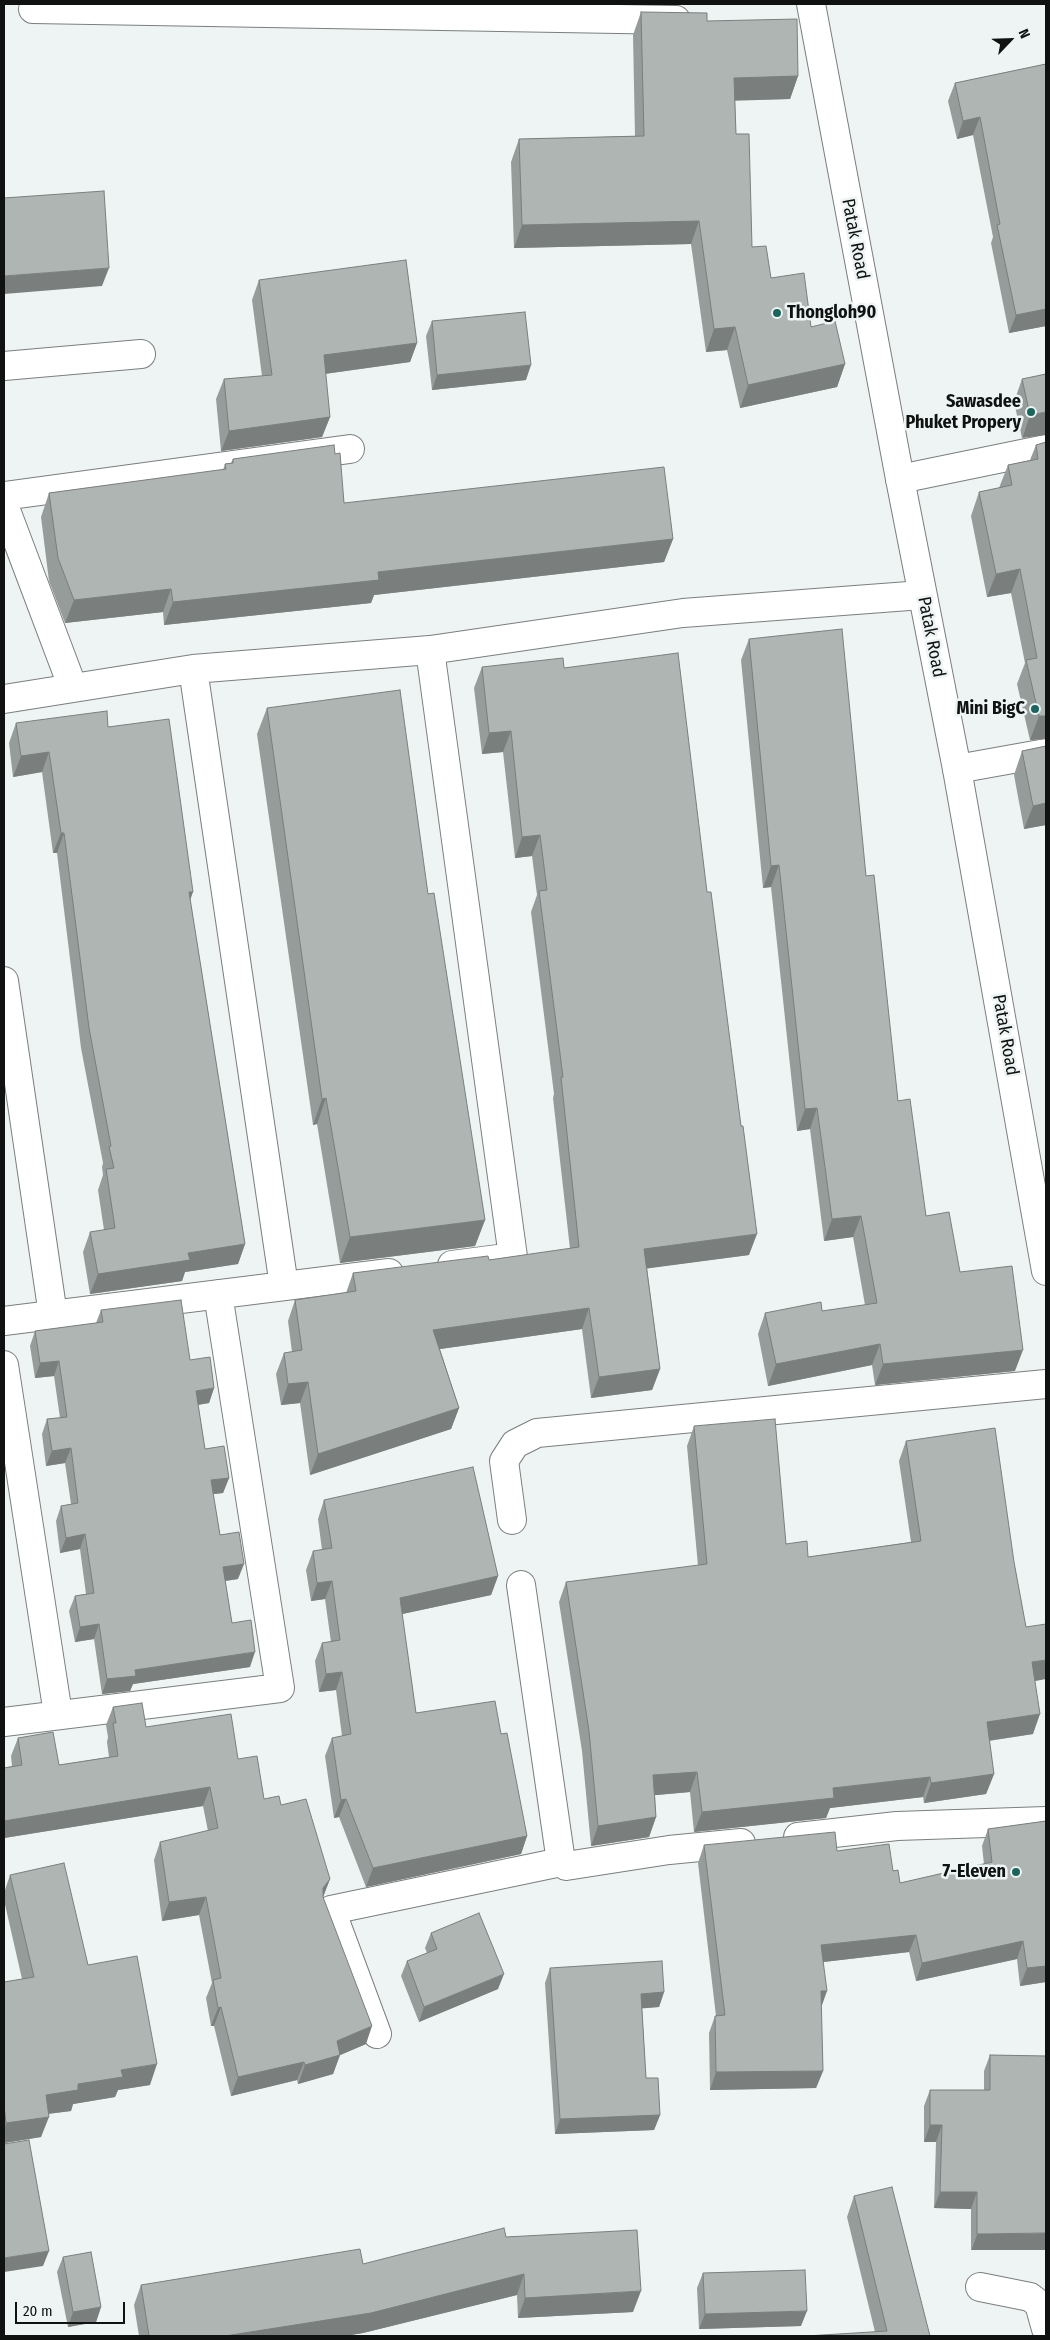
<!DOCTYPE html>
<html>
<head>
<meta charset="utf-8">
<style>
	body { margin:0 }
	#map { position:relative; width:1050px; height:2340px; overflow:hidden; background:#edf4f3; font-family:"Fira Sans Condensed",sans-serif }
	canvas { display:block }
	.frame { position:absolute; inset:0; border:5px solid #101212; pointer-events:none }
	.north { position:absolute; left:985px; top:15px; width:50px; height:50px; -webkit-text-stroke:4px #edf4f3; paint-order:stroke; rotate:66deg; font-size:14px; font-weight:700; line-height:20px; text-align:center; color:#101212 }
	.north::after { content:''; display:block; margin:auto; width:18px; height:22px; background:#101212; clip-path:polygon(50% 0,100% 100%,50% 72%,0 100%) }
	.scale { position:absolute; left:15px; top:2302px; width:110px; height:22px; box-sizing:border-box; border:2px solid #101212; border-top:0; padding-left:6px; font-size:15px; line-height:18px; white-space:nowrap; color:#101212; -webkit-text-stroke:4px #edf4f3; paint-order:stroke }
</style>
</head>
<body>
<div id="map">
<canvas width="1050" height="2340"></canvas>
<div class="frame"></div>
<div class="north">N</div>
<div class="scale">20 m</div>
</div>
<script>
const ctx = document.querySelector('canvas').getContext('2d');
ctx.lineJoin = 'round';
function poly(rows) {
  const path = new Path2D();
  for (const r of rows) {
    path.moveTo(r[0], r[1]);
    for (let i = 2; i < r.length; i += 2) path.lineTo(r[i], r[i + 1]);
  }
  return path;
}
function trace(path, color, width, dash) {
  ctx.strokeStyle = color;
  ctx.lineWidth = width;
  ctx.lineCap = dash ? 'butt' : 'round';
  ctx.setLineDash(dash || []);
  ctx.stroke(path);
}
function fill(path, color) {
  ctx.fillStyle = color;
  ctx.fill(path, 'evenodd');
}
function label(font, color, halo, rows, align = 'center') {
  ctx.font = font + ' "Fira Sans Condensed",sans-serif';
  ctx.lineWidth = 5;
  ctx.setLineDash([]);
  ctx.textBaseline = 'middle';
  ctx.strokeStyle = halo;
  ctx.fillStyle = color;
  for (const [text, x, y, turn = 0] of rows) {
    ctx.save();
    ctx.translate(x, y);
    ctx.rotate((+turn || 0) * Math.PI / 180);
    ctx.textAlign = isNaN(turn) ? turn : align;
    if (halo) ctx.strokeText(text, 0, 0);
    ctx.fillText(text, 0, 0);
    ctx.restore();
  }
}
const minor = poly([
	[33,9,676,20],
	[4,366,141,354],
	[900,479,1046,449],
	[4,496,350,449],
	[4,505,73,688],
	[430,650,513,1257,452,1265],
	[193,669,284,1286],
	[4,699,193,669,430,650,683,613,922,595],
	[957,769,1046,753],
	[4,981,53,1315],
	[4,1321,389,1273],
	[4,1365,58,1714],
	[512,1520,504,1461,515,1444,537,1433,1046,1384],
	[521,1585,561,1862],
	[4,1722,280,1688,218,1294],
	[798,1837,897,1826,1046,1821],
	[377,2034,331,1910,561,1862,566,1866,669,1850,741,1843],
	[980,2287,1030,2297,1039,2304,1046,2329]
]);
const major = poly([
	[811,4,900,479,957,769,1046,1271]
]);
const wall = poly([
	[641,12,707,21,798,76,790,99,735,100,736,134,752,247,771,278,811,327,845,364,837,387,740,408,727,350,706,352,691,244,514,248,511,162,519,139,635,136,633,35],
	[1046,64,1046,326,1009,333,991,243,993,237,973,135,957,139,948,101,955,83],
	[259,280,417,343,410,362,325,374,330,417,322,437,221,451,216,399,224,379,262,376,252,300],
	[432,321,526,380,432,390,426,336],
	[1046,374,1022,438,1014,402,1022,379],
	[1046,442,1046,739,1030,740,1017,684,1025,663,1011,593,987,597,971,516,979,492,999,488,1008,465,1030,460,1036,445],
	[335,454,344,503,673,539,664,562,374,595,371,603,164,625,163,612,65,623,49,581,41,517,49,493,223,470,225,464,231,463,233,459],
	[749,639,866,876,898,1101,926,1216,960,1272,1015,1371,875,1385,872,1365,768,1386,758,1334,765,1313,822,1311,865,1305,853,1237,824,1241,810,1129,797,1131,771,887,763,888,741,660],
	[482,667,564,668,749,1255,647,1268,660,1369,652,1390,591,1398,582,1329,440,1349,459,1408,451,1429,310,1475,300,1403,281,1405,276,1374,284,1353,292,1352,288,1321,295,1300,346,1293,353,1273,489,1260,570,1249,553,1098,554,1094,531,912,537,895,532,856,515,858,503,752,482,754,474,688],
	[267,708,428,894,485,1220,475,1246,340,1263,317,1124,313,1125,257,734],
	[16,723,108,727,190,899,245,1244,238,1264,185,1272,182,1281,90,1294,83,1252,90,1232,104,1230,98,1190,103,1175,102,1167,103,1163,81,1048,57,853,53,853,42,772,13,777,9,743],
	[1046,746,1046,825,1024,829,1014,775,1022,751],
	[101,1310,190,1360,214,1388,209,1403,198,1405,205,1449,229,1478,223,1493,213,1494,220,1535,238,1579,225,1581,232,1623,250,1667,133,1684,130,1691,102,1694,94,1639,75,1642,69,1611,75,1596,86,1594,80,1549,60,1553,56,1521,61,1506,71,1504,65,1463,46,1466,42,1434,47,1419,60,1418,54,1376,35,1378,30,1346,35,1331,96,1323],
	[694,1426,786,1544,808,1557,911,1542,899,1461,906,1441,1014,1562,1035,1681,1033,1734,989,1741,994,1774,986,1794,924,1803,923,1797,830,1808,826,1818,694,1832,690,1792,655,1795,656,1817,649,1837,591,1846,582,1751,559,1602,566,1582,698,1566,687,1446],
	[324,1500,498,1576,491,1595,402,1614,416,1713,501,1734,527,1836,521,1854,366,1887,339,1817,334,1818,325,1756,332,1738,342,1736,336,1690,319,1692,315,1661,322,1643,331,1642,325,1599,311,1601,306,1570,313,1551,322,1550,318,1519],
	[113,1707,146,1727,238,1759,264,1799,281,1805,330,1879,323,1897,366,2044,340,2055,333,2074,298,2084,297,2080,231,2096,214,2026,211,2026,206,1998,212,1983,199,1915,162,1921,154,1860,160,1842,208,1831,203,1806,4,1838,4,1768,12,1766,11,1756,18,1738,59,1765,109,1757,107,1742,108,1737,106,1725],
	[1046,1821,1046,1982,1020,1986,1017,1959,916,1981,909,1952,823,1962,821,2006,823,2071,816,2088,710,2090,709,2033,715,2016,716,2016,698,1863,704,1845,837,1851,893,1871,900,1883,984,1864,982,1846,988,1829],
	[10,1875,88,1965,150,2085,118,2090,115,2097,73,2104,71,2111,48,2114,41,2137,4,2143,4,1982,22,1979,4,1900,4,1893],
	[431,1933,498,1989,419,2022,401,1976,407,1961,427,1953,425,1948],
	[550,1968,664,1992,659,2007,642,2008,646,2078,660,2115,654,2130,555,2134,545,1983],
	[990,2055,1046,2056,971,2250,971,2209,934,2208,936,2142,924,2142,924,2106,930,2090,984,2090,984,2071],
	[854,2196,930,2336,875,2332,847,2217],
	[506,2237,633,2312,518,2318,517,2295,363,2333,345,2336,139,2336,134,2305,141,2285,363,2264],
	[63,2257,101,2307,96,2322,68,2327,57,2272],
	[703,2273,801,2326,699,2329,697,2288]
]);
const shadedWall = poly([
	[798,76,790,99,726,101,734,78],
	[980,117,973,135,957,139,963,121],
	[699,221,691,244,514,248,522,225],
	[109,268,102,286,4,294,4,276],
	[1046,309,1046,326,1009,333,1016,315],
	[735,327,727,350,706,352,714,329],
	[417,343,410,362,316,375,324,355],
	[845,364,837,387,740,408,748,385],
	[531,365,526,380,432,390,437,375],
	[1046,412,1046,435,1022,438,1030,415],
	[330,417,322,437,221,451,229,431],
	[673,539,664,562,374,595,371,603,164,625,173,602,378,572],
	[1020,569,1011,593,987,597,996,574],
	[171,589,163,612,65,623,74,600],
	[1039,716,1046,716,1046,739,1030,740],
	[511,731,503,752,482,754,489,733],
	[49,752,42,772,13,777,21,756],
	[1046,803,1046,825,1024,829,1033,806],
	[61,833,64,833,57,853,53,853],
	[540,835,532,856,515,858,522,837],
	[779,865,771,887,763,888,771,866],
	[189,892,193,892,186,912],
	[326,1098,317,1124,313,1125,322,1099],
	[817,1108,810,1129,797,1131,805,1109],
	[861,1216,853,1237,824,1241,832,1219],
	[485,1220,475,1246,340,1263,350,1237],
	[757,1234,749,1255,636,1270,644,1249],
	[245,1244,238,1264,185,1272,182,1281,90,1294,98,1274,188,1253],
	[589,1308,582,1329,426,1351,433,1330],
	[880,1344,872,1365,768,1386,776,1364],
	[1023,1350,1015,1371,875,1385,883,1364],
	[59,1361,54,1376,35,1378,40,1363],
	[660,1369,652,1390,591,1398,599,1377],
	[308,1382,300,1403,281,1405,288,1384],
	[214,1388,209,1403,190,1406,196,1391],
	[459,1408,451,1429,310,1475,318,1454],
	[71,1448,65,1463,46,1466,52,1451],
	[229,1478,223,1493,206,1495,211,1480],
	[85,1534,80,1549,60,1553,66,1538],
	[244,1564,238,1579,218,1582,223,1567],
	[498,1576,491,1595,393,1616,400,1598],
	[332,1581,325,1599,311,1601,317,1583],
	[99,1624,94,1639,75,1642,80,1627],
	[255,1652,250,1667,133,1684,130,1691,102,1694,107,1679,135,1670],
	[1046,1660,1046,1679,1025,1683,1032,1662],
	[342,1672,336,1690,319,1692,326,1674],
	[1040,1714,1033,1734,979,1742,987,1722],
	[697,1772,690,1792,646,1796,653,1775],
	[994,1774,986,1794,924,1803,931,1783],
	[930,1777,923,1797,830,1808,826,1818,694,1832,702,1812,833,1788],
	[210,1787,203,1806,4,1838,4,1821],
	[346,1799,339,1817,334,1818,341,1800],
	[656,1817,649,1837,591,1846,598,1826],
	[527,1836,521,1854,366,1887,373,1868],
	[330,1879,323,1897,323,1888],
	[206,1897,199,1915,162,1921,169,1902],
	[916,1935,909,1952,815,1963,821,1945],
	[1023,1941,1017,1959,916,1981,922,1963],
	[1046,1966,1046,1982,1020,1986,1027,1968],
	[504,1974,498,1989,419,2022,424,2007],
	[821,1991,827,1991,821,2008],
	[664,1992,659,2007,635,2009,641,1994],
	[221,2007,214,2026,211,2026,218,2008],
	[372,2026,366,2044,338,2056,340,2055,333,2074,298,2084,305,2065,337,2041],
	[304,2062,297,2080,231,2096,238,2077],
	[157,2064,150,2085,118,2090,115,2097,73,2104,71,2111,38,2115,46,2095,121,2070],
	[823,2071,816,2088,710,2090,716,2072],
	[660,2115,654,2130,555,2134,560,2119],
	[49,2117,41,2137,4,2143,4,2130,6,2123],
	[930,2125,942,2125,936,2142,924,2142],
	[940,2192,977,2192,971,2209,934,2208],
	[1046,2233,1046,2250,971,2250,977,2234],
	[49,2251,43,2266,4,2272,4,2258],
	[524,2274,517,2295,363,2333,345,2336,225,2336],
	[641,2291,633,2312,518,2318,525,2298],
	[101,2307,96,2322,68,2327,73,2312],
	[807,2311,801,2326,699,2329,705,2314]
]);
const building = poly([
	[641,12,707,13,707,21,797,19,798,76,734,78,736,134,749,134,752,247,766,246,771,278,804,273,811,327,835,321,845,364,748,385,735,327,714,329,699,221,522,225,519,139,644,136,641,12],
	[1046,64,1046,309,1016,315,997,225,1000,224,980,117,963,121,955,83,1046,64],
	[104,191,109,268,4,276,4,198,104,191],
	[406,260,417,343,324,355,330,417,229,431,224,379,272,375,259,280,406,260],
	[525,312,531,365,437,375,432,321,525,312],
	[1046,374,1046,412,1030,415,1022,379,1046,374],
	[1046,442,1046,716,1039,716,1026,660,1037,658,1020,569,996,574,979,492,1012,485,1008,465,1038,459,1036,445,1046,442],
	[334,445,335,454,340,453,344,503,664,467,673,539,378,572,379,580,173,602,171,589,74,600,58,558,49,493,226,469,225,464,233,463,233,459,334,445],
	[842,629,866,876,874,875,898,1101,910,1099,926,1216,949,1212,960,1272,1012,1266,1023,1350,883,1364,880,1344,776,1364,765,1313,821,1302,822,1311,877,1303,861,1216,832,1219,817,1108,805,1109,779,865,771,866,749,639,842,629],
	[678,653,707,892,711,892,741,1126,743,1126,757,1234,644,1249,660,1369,599,1377,589,1308,433,1330,459,1408,318,1454,308,1382,288,1384,284,1353,302,1350,295,1300,356,1291,353,1273,488,1256,489,1260,579,1247,561,1077,563,1077,539,891,547,890,540,835,522,837,511,731,489,733,482,667,563,658,564,668,678,653],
	[400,690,428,894,434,893,485,1220,350,1237,326,1098,322,1099,267,708,400,690],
	[107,711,108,727,169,719,193,892,189,892,245,1244,188,1253,190,1260,98,1274,90,1232,115,1228,106,1169,114,1168,109,1147,111,1146,89,1028,64,833,61,833,49,752,21,756,16,723,107,711],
	[1046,746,1046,803,1033,806,1022,751,1046,746],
	[181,1300,190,1360,210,1357,214,1388,196,1391,205,1449,224,1446,229,1478,211,1480,220,1535,239,1532,244,1564,223,1567,232,1623,251,1620,255,1652,135,1670,136,1676,107,1679,99,1624,80,1627,75,1596,94,1593,85,1534,66,1538,61,1506,78,1503,71,1448,52,1451,47,1419,67,1417,59,1361,40,1363,35,1331,103,1322,101,1310,181,1300],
	[775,1419,786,1544,807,1541,808,1557,921,1541,906,1441,995,1428,1014,1562,1026,1627,1046,1624,1046,1660,1032,1662,1040,1714,987,1722,994,1774,931,1783,930,1777,833,1788,834,1798,702,1812,697,1772,653,1775,656,1817,598,1826,589,1731,566,1582,707,1564,694,1426,775,1419],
	[473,1467,498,1576,400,1598,416,1713,495,1701,501,1734,507,1733,527,1836,373,1868,346,1799,341,1800,332,1738,351,1734,342,1672,326,1674,322,1643,340,1640,332,1581,317,1583,313,1551,332,1548,324,1500,473,1467],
	[142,1703,146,1727,231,1714,238,1759,257,1756,264,1799,279,1796,281,1805,306,1799,330,1879,323,1888,323,1897,372,2026,337,2041,340,2055,305,2065,304,2062,238,2077,221,2007,218,2008,213,1980,221,1978,206,1897,169,1902,160,1842,218,1828,210,1787,4,1821,4,1768,22,1765,18,1738,53,1732,59,1765,118,1756,113,1723,116,1723,113,1707,142,1703],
	[1046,1821,1046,1966,1027,1968,1023,1941,922,1963,916,1935,821,1945,827,1991,821,1991,823,2071,716,2072,715,2016,725,2015,704,1845,835,1832,837,1851,889,1844,893,1871,898,1870,900,1883,992,1862,988,1829,1046,1821],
	[64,1863,88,1965,137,1956,157,2064,121,2070,123,2077,78,2084,78,2090,46,2095,49,2117,6,2123,4,2106,4,1982,34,1977,10,1875,64,1863],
	[479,1913,504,1974,424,2007,407,1961,437,1949,431,1933,479,1913],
	[662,1961,664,1992,641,1994,646,2078,658,2078,660,2115,560,2119,550,1968,662,1961],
	[990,2055,1046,2056,1046,2233,977,2234,977,2192,940,2192,942,2125,930,2125,930,2090,990,2090,990,2055],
	[29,2140,49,2251,4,2258,4,2144,29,2140],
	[892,2187,930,2336,806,2336,887,2331,854,2196,892,2187],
	[504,2228,506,2237,637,2230,641,2291,525,2298,524,2274,371,2313,225,2336,149,2336,141,2285,360,2249,363,2264,504,2228],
	[91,2252,101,2307,73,2312,63,2257,91,2252],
	[805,2270,807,2311,705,2314,703,2273,805,2270]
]);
const markers = [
	[777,313,5,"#1b655c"],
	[1031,412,5,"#1b655c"],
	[1035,709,5,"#1b655c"],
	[1016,1872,5,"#1b655c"]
];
const streetNames = [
	["Patak Road",855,239,79],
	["Patak Road",931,637,79],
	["Patak Road",1005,1035,80]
];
const poiNames = [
	["Thongloh90",787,313,"left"],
	["Sawasdee",1021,402],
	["Phuket Propery",1021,423],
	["Mini BigC",1025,709],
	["7-Eleven",1006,1872]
];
trace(minor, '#7a7f7e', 30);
trace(major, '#7a7f7e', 30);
trace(minor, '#fff', 28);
trace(major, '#fff', 28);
fill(wall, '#969c9a');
fill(shadedWall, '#7a7f7d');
fill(building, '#aeb5b3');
trace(building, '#7a7f7d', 1);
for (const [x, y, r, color] of markers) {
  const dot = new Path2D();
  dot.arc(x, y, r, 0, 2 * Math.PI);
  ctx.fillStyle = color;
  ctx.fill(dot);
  trace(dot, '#edf4f3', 2);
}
label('18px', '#101212', '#edf4f3', streetNames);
label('bold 18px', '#101212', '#edf4f3', poiNames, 'right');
</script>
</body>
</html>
